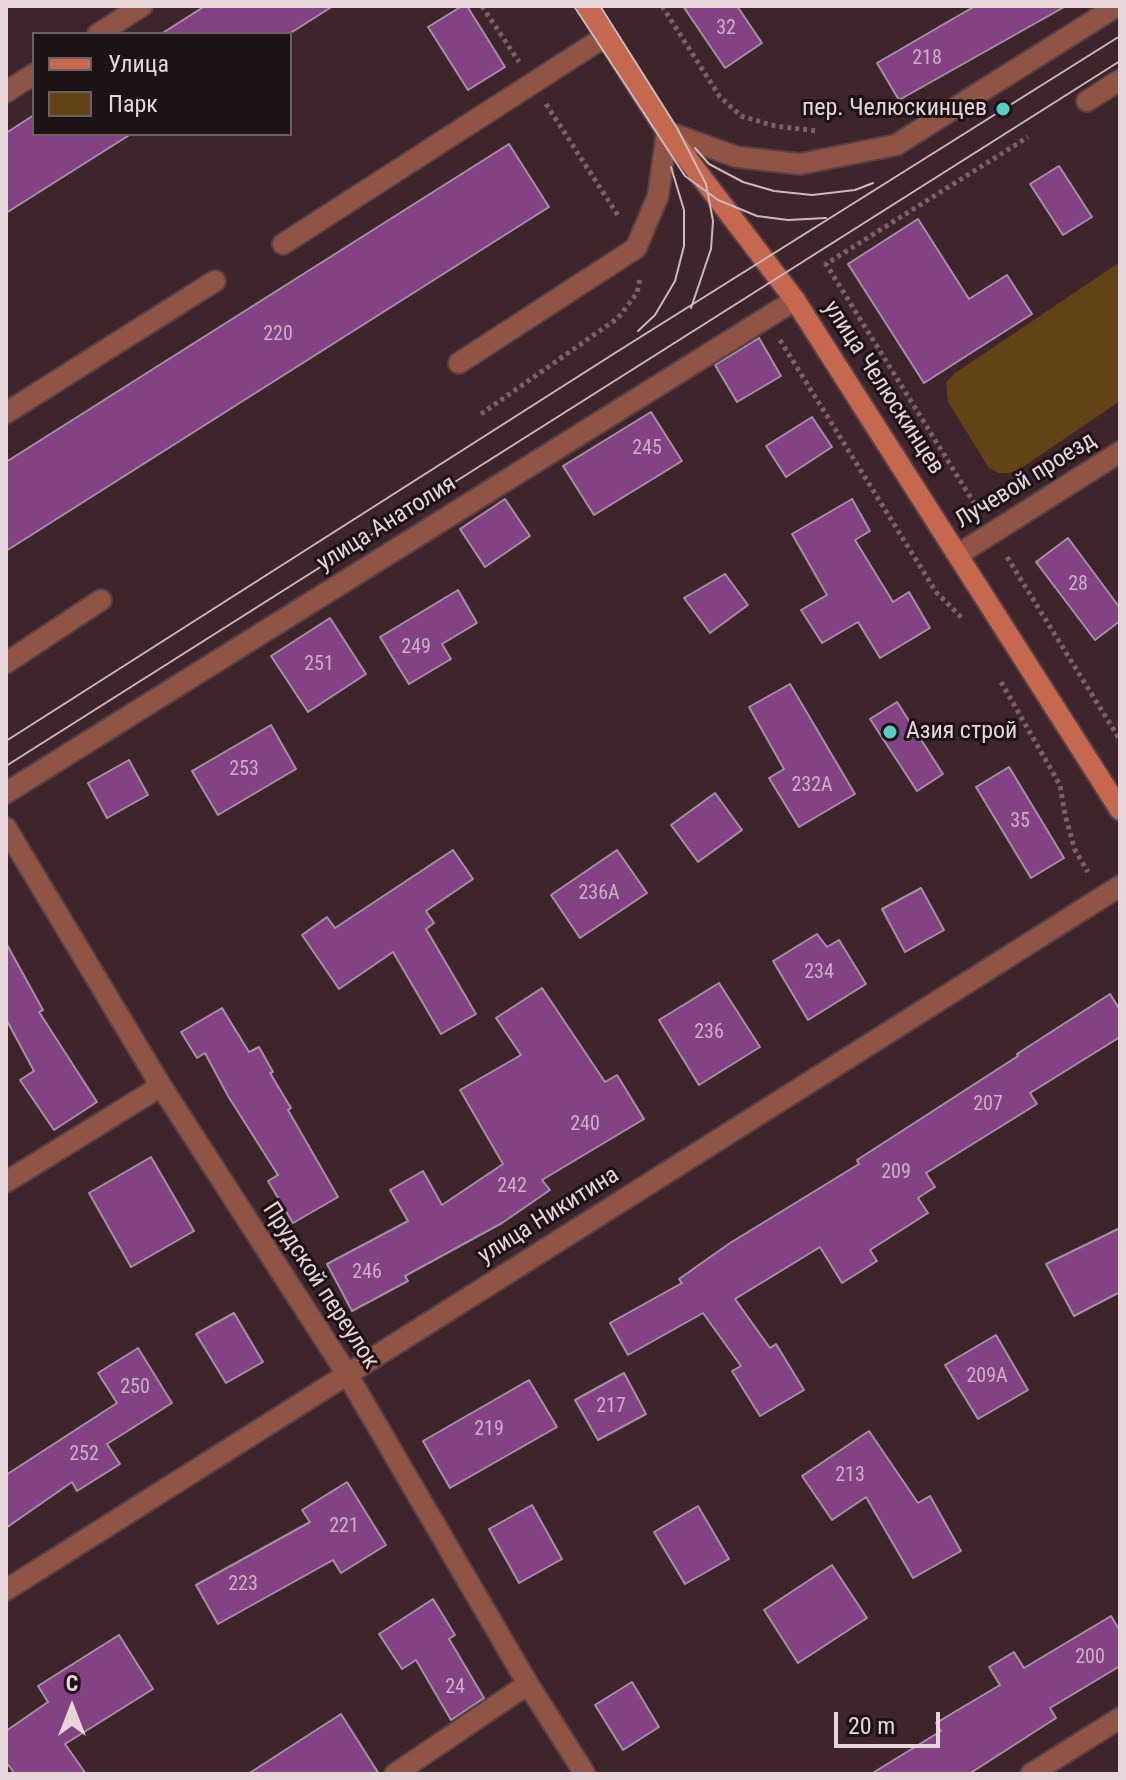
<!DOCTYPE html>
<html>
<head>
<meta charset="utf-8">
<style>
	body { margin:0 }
	#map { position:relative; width:1126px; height:1780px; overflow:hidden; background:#3e242b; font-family:"Roboto Condensed",sans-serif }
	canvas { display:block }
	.frame { position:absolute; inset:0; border:8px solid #e6d5d9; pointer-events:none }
	.legend { position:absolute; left:32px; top:32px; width:260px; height:104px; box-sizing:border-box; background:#1d1215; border:2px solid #6d6063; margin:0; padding:10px 14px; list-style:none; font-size:24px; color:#e6d5d9 }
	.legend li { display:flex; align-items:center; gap:16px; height:40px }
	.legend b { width:40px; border:2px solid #6d6063 }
	.north { position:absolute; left:32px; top:1668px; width:80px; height:80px; -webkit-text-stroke:6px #1d1215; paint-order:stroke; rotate:0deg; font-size:22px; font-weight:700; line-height:32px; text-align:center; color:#e6d5d9 }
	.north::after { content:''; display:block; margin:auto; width:28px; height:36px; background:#e6d5d9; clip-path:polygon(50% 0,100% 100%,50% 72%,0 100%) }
	.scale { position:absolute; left:834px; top:1712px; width:106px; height:36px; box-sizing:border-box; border:4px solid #e6d5d9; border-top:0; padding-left:10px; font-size:24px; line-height:28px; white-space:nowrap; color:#e6d5d9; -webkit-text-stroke:6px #1d1215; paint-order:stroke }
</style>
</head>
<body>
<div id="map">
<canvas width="1126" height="1780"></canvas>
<div class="frame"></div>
<ul class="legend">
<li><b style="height:10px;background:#c5684d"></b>Улица</li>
<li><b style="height:22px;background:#634215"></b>Парк</li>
</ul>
<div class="north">С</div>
<div class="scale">20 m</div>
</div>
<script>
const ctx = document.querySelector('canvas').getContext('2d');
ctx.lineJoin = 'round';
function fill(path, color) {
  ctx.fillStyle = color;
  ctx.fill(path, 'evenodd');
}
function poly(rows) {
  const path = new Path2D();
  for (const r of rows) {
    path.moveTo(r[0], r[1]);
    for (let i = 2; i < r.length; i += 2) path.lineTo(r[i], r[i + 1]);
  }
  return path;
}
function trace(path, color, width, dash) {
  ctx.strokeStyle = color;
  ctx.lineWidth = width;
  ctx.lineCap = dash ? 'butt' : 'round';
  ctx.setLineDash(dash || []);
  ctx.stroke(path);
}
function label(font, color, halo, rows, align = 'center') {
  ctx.font = font + ' "Roboto Condensed",sans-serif';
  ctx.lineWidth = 6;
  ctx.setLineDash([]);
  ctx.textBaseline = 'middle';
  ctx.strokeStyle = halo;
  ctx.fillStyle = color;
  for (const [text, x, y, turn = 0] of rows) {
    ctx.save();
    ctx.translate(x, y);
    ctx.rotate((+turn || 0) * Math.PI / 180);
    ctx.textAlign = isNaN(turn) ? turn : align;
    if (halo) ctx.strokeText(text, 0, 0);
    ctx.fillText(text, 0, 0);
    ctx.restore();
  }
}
const green = poly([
	[1120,262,1120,401,1020,469,1010,473,999,473,989,468,948,402,946,383,955,373]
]);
const building = poly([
	[205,6,333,6,289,34,161,34,205,6],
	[462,6,467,6,505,67,468,90,428,27,462,6],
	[683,6,737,6,762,43,725,68,683,6],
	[975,6,1066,6,899,100,877,63,975,6],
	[34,115,34,134,131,134,6,213,6,133,34,115],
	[509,144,549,207,6,551,6,462,509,144],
	[1059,166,1092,217,1063,235,1030,184,1059,166],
	[918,219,969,299,1007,275,1032,314,924,383,848,264,918,219],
	[759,338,781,376,737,402,715,365,759,338],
	[651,412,682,461,594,515,563,466,651,412],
	[812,417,832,447,786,477,766,446,812,417],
	[505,499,530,536,485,567,460,529,505,499],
	[852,499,870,531,855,540,893,602,909,592,930,628,880,658,858,622,822,643,801,610,827,595,792,534,852,499],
	[1068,538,1120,608,1120,621,1095,640,1036,562,1068,538],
	[725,574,748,605,710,633,684,598,725,574],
	[458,590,477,623,442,644,451,659,409,684,380,637,458,590],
	[330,618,366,674,308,712,271,656,330,618],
	[790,684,855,794,799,827,769,778,784,769,749,707,790,684],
	[897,702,943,774,917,791,870,719,897,702],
	[271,725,296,769,218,815,192,771,271,725],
	[129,760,148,795,107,818,88,783,129,760],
	[1009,767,1064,858,1031,878,976,787,1009,767],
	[715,793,742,830,698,862,671,825,715,793],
	[453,850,473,879,426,911,434,923,426,929,476,1014,441,1034,393,952,339,989,302,935,327,917,335,928,453,850],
	[617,850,647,893,580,938,551,895,617,850],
	[921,888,944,930,905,952,882,909,921,888],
	[817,934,827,947,839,940,866,984,808,1020,773,961,817,934],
	[6,943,43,1010,39,1012,97,1102,54,1130,20,1080,34,1071,6,1019,6,943],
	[719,983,760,1047,699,1085,659,1020,719,983],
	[542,988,605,1082,617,1075,644,1119,542,1180,550,1190,502,1223,405,1276,408,1281,352,1311,327,1264,408,1221,390,1190,423,1171,442,1205,503,1164,460,1090,521,1055,496,1018,542,988],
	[1110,994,1120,1010,1120,1037,1030,1093,1037,1104,926,1173,935,1187,918,1198,928,1213,870,1250,877,1261,842,1283,820,1247,735,1299,770,1348,776,1344,804,1390,760,1416,732,1371,741,1366,703,1313,628,1355,610,1323,682,1283,679,1279,730,1243,859,1164,857,1160,1018,1056,1017,1054,1110,994],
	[222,1008,249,1052,259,1047,273,1072,270,1073,291,1108,288,1110,338,1197,293,1223,268,1181,278,1175,228,1096,205,1053,197,1058,181,1032,222,1008],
	[151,1157,194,1231,131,1267,89,1193,151,1157],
	[1120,1228,1120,1292,1074,1316,1046,1264,1120,1228],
	[234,1313,263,1362,226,1383,196,1334,234,1313],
	[996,1335,1028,1390,978,1419,945,1365,996,1335],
	[138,1348,172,1403,107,1444,120,1464,77,1491,72,1482,6,1528,6,1475,117,1403,98,1373,138,1348],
	[624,1373,646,1414,598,1440,575,1400,624,1373],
	[529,1380,557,1427,450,1488,423,1441,529,1380],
	[869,1431,918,1503,930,1496,961,1551,913,1578,866,1497,832,1520,802,1476,869,1431],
	[347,1482,386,1545,341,1573,333,1560,218,1624,196,1585,310,1522,302,1510,347,1482],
	[532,1505,562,1559,519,1583,489,1529,532,1505],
	[698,1506,729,1559,685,1584,654,1532,698,1506],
	[832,1565,867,1618,798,1663,764,1610,832,1565],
	[433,1599,455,1635,449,1639,484,1698,451,1720,416,1660,402,1669,379,1634,433,1599],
	[1111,1616,1120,1631,1120,1666,1050,1708,1056,1718,969,1774,871,1774,941,1731,936,1723,1000,1685,989,1667,1014,1652,1024,1668,1111,1616],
	[119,1635,153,1689,65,1744,86,1774,15,1774,6,1762,6,1731,48,1702,38,1686,119,1635],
	[632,1682,659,1727,623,1750,595,1705,632,1682],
	[341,1714,379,1774,248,1774,341,1714]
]);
const path = poly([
	[482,6,519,62],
	[662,6,720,97,741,116,775,126,817,131],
	[546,104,619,217],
	[780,340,936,592,963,619],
	[481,414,618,318,637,293,640,278],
	[979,511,826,264,1028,137],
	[1007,557,1120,740],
	[1001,682,1060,785,1065,815,1075,850,1088,872]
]);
const lane = poly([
	[98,34,142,6],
	[6,92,34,74],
	[1087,101,1120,80],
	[283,244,606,36],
	[459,363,636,248,658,196,667,132,737,157,800,164,896,145,1117,6],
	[6,413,215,281],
	[6,663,101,600],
	[6,793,795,300]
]);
const street = poly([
	[959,554,1120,452],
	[6,828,161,1086,347,1374,528,1684,585,1774],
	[6,1182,161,1086],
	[6,1590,1120,886],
	[395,1774,528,1684],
	[1031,1774,1120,1718]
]);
const secondary = poly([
	[587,6,667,132,795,300,1120,810]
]);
const tram = poly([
	[574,6,685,176,718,200,757,216,788,220,826,218],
	[600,6,677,128,706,184,713,221,711,249,691,308],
	[695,148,709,164,743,182,774,191,812,195,855,190,873,183],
	[638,331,655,315,675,281,684,246,684,210,671,167],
	[6,741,615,353,1120,36],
	[6,766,1120,61]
]);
const markers = [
	[1003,109,8,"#55cec5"],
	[890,732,8,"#55cec5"]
];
const numberNames = [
	["32",726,29],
	["218",927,59],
	["220",278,335],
	["245",647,449],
	["28",1078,585],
	["249",416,648],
	["251",319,665],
	["253",244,770],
	["232А",812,786],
	["35",1020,822],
	["236А",599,894],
	["234",819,973],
	["236",709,1033],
	["207",988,1105],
	["240",585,1125],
	["209",896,1173],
	["242",512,1187],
	["246",367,1273],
	["209А",987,1377],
	["250",135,1388],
	["217",611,1407],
	["219",489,1430],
	["252",84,1455],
	["213",850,1476],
	["221",344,1527],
	["223",243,1585],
	["200",1090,1658],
	["24",455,1688]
];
const poiNames = [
	["пер. Челюскинцев",987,109],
	["Азия строй",906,732,"left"]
];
const streetNames = [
	["улица Челюскинцев",883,388,57],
	["Лучевой проезд",1026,481,-32],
	["улица Анатолия",387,524,-32],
	["улица Никитина",549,1216,-32],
	["Прудской переулок",320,1286,57]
];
fill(green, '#634215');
fill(building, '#834283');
trace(building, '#a690a5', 2);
trace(lane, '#594047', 24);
trace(street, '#594047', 24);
trace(secondary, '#594047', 24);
trace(path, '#796268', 5, [4, 4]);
trace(lane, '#8f5443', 20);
trace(street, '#8f5443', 20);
trace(secondary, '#c5684d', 20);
trace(tram, '#cbb9bd', 2);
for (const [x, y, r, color] of markers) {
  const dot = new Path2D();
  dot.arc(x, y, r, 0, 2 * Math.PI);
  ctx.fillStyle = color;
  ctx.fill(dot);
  trace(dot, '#1d1215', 3);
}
label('20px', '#cdb0c4', null, numberNames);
label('24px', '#e6d5d9', '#1d1215', poiNames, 'right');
label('24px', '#e6d5d9', '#1d1215', streetNames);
</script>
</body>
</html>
